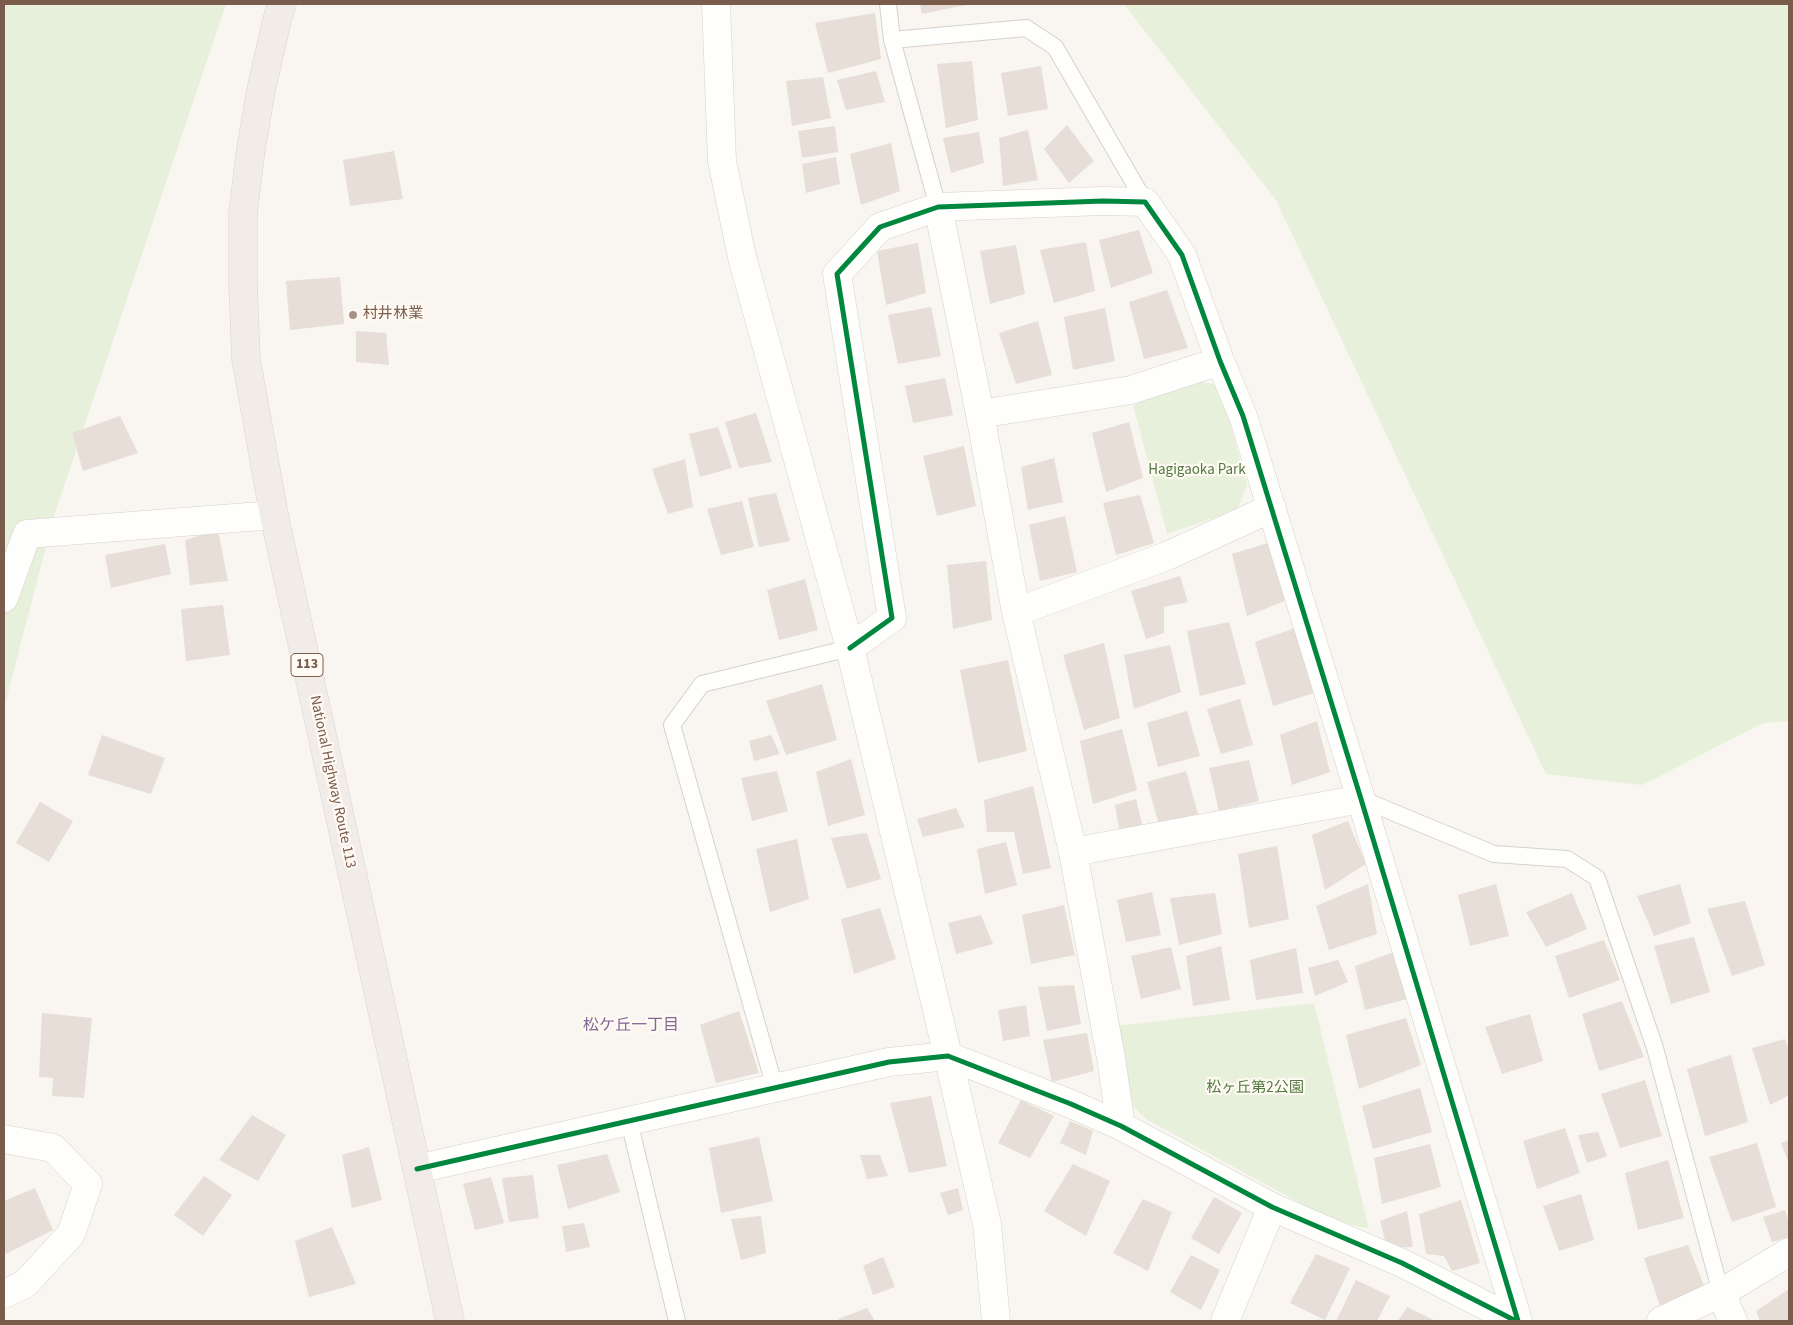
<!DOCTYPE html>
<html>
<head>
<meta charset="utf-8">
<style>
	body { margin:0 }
	#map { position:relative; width:1793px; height:1325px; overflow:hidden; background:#f9f5f0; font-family:"Source Sans 3",sans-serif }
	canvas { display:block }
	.frame { position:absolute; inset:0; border:5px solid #7a5c4d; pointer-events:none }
</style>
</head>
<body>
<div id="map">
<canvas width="1793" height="1325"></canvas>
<div class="frame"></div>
</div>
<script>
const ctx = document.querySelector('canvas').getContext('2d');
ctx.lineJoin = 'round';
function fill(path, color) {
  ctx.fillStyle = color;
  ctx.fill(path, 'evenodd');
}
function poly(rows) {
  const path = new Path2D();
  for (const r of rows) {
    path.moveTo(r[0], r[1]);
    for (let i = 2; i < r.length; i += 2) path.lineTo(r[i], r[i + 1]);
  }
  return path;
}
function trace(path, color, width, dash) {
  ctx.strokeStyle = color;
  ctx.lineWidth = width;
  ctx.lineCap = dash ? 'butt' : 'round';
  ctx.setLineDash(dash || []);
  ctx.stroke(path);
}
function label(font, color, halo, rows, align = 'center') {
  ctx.font = font + ' "Source Sans 3","Noto Sans JP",sans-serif';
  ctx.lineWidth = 4.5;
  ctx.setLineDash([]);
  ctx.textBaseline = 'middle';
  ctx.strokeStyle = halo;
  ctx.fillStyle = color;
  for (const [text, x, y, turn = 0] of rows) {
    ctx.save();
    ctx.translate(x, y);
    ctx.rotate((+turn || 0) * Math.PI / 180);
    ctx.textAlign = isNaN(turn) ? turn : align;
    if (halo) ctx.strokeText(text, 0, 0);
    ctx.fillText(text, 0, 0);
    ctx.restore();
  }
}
const green = poly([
	[4,4,226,4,54,516,4,708],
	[1124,4,1789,4,1789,721,1763,723,1642,785,1546,774,1276,200],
	[1194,381,1219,385,1247,485,1237,510,1167,534,1133,405],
	[1314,1003,1369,1229,1329,1219,1146,1119,1130,1103,1117,1026]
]);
const building = poly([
	[920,4,966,4,966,5,922,14],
	[875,13,881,59,828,73,815,23],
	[972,61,978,120,946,128,937,64],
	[1041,66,1048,109,1008,116,1001,73],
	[876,71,885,102,846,110,837,80],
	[823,77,831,118,792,126,786,81],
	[1067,125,1094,161,1069,183,1044,149],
	[835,126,838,152,802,158,798,131],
	[1028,130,1038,180,1003,186,999,138],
	[979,132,984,163,951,173,943,138],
	[891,143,900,191,861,205,850,154],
	[394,151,403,199,350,206,343,160],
	[836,157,840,184,806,193,802,164],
	[1139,230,1153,273,1111,288,1099,240],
	[1086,242,1095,291,1054,303,1040,250],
	[918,243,926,293,886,305,877,251],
	[1016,245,1025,294,990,304,980,251],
	[340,277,344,324,290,330,286,281],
	[1167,290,1188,348,1144,359,1129,302],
	[931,307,941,356,898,364,888,315],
	[1105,308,1115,361,1073,370,1064,317],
	[1038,321,1052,375,1016,384,999,333],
	[356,331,386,333,389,365,356,362],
	[945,378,953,415,913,423,905,386],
	[756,413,772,462,739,468,725,422],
	[120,416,138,453,83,471,72,433],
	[1129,422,1143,478,1106,492,1092,433],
	[718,427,732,468,700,477,689,434],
	[964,446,976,506,937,516,923,456],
	[1054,458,1063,502,1028,510,1021,467],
	[685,459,693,507,668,514,652,469],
	[776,493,790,541,759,547,748,498],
	[1140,495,1154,543,1116,555,1103,503],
	[742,501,754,547,721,555,707,509],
	[1065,516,1077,572,1040,581,1029,525],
	[218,530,228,581,190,585,185,540],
	[1271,542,1287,600,1247,616,1232,554],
	[165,544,171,574,111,588,105,555],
	[986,561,992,620,953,629,947,565],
	[1180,576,1188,602,1164,607,1164,633,1146,639,1131,591],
	[805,579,818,630,779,640,767,590],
	[223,605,230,655,186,661,181,609],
	[1229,622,1246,684,1200,696,1187,631],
	[1295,628,1314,693,1273,706,1255,642],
	[1104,643,1120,718,1084,730,1063,655],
	[1170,645,1181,692,1134,709,1124,655],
	[1008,660,1027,751,978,763,960,670],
	[822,684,837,740,786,755,766,701],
	[1240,699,1253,745,1221,754,1207,709],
	[1187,711,1200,756,1158,767,1147,723],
	[1317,721,1330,772,1292,785,1280,735],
	[1122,729,1137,790,1093,804,1080,741],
	[102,735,165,758,151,794,88,775],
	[771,735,780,754,754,761,749,741],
	[851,759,865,815,828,826,816,772],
	[1249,760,1259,801,1219,811,1209,768],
	[777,771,788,811,752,821,741,778],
	[1186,771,1198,814,1159,825,1147,782],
	[1033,786,1051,868,1023,874,1014,832,987,832,984,800],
	[1136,799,1143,828,1120,834,1115,805],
	[40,802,73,821,49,862,16,843],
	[956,808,965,827,923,837,917,819],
	[1348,821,1366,864,1325,890,1312,835],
	[867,833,881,879,847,889,831,838],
	[797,839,809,899,770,912,756,849],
	[1006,842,1017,885,985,894,977,849],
	[1277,846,1289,919,1249,928,1238,854],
	[1368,884,1377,934,1329,950,1316,906],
	[1496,884,1509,936,1470,946,1458,895],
	[1680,884,1691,923,1654,936,1637,896],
	[1152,892,1161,935,1126,942,1117,900],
	[1215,893,1222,934,1179,945,1170,898],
	[1572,893,1587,929,1546,947,1526,912],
	[1745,901,1765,965,1732,976,1707,909],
	[1064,905,1075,955,1031,964,1022,915],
	[880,908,896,959,854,974,841,919],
	[981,915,993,944,956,954,948,923],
	[1694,937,1710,992,1671,1004,1654,946],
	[1604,940,1620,980,1569,998,1555,956],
	[1221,946,1230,1000,1193,1006,1186,956],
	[1171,947,1181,989,1141,999,1131,956],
	[1296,948,1303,993,1256,1000,1250,960],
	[1394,952,1407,999,1365,1010,1355,966],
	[1338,960,1348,982,1315,996,1308,968],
	[1074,985,1081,1024,1047,1031,1038,987],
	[1622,1001,1644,1057,1599,1071,1582,1014],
	[1026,1005,1030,1036,1003,1041,998,1010],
	[739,1011,759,1073,716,1083,700,1025],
	[42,1013,92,1018,84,1098,52,1096,53,1078,39,1077],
	[1530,1014,1543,1061,1502,1074,1485,1027],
	[1406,1018,1421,1065,1359,1089,1346,1035],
	[1087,1033,1094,1071,1052,1082,1043,1040],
	[1785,1039,1789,1050,1789,1095,1770,1105,1752,1048],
	[1731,1055,1748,1122,1705,1136,1687,1069],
	[1645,1080,1662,1136,1620,1148,1601,1094],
	[1420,1088,1432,1132,1373,1149,1362,1106],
	[931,1096,947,1166,909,1173,890,1103],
	[1021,1100,1054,1116,1030,1158,998,1143],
	[252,1115,286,1135,258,1181,219,1160],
	[1070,1121,1093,1131,1086,1155,1060,1143],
	[1565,1128,1580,1173,1537,1189,1523,1141],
	[1598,1132,1607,1156,1587,1163,1578,1135],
	[759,1137,773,1201,721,1213,709,1148],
	[1789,1140,1789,1164,1781,1143],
	[1757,1143,1776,1207,1732,1222,1709,1157],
	[1430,1144,1441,1187,1382,1204,1374,1158],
	[369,1147,382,1200,352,1208,342,1155],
	[607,1154,620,1192,568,1209,557,1165],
	[860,1155,880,1155,888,1176,867,1179],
	[1668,1160,1684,1218,1638,1230,1625,1173],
	[1073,1164,1110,1181,1086,1236,1044,1211],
	[533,1175,539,1218,509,1222,502,1178],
	[204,1176,232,1195,203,1236,174,1215],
	[491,1177,504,1223,475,1230,463,1184],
	[35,1188,53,1230,6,1254,4,1248,4,1201],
	[958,1188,963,1210,948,1215,940,1193],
	[1581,1194,1594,1240,1559,1251,1543,1206],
	[1214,1197,1242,1213,1219,1254,1191,1238],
	[1143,1199,1172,1212,1148,1271,1113,1253],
	[1461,1200,1480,1263,1452,1271,1444,1256,1426,1254,1419,1214],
	[1785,1210,1789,1222,1789,1237,1772,1242,1763,1217],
	[1407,1211,1413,1247,1387,1248,1380,1221],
	[761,1216,766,1253,741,1260,731,1219],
	[584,1223,590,1247,566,1252,562,1226],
	[332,1227,356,1284,309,1297,295,1241],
	[1688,1245,1705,1288,1660,1306,1644,1258],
	[1316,1254,1350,1268,1325,1320,1290,1303],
	[1191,1255,1220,1270,1201,1310,1170,1292],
	[883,1257,895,1287,873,1295,863,1266],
	[1356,1280,1390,1296,1377,1321,1336,1321],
	[1789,1289,1789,1321,1760,1321,1756,1311],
	[1407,1307,1436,1321,1398,1321],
	[867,1308,875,1321,840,1321,838,1319]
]);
const service = poly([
	[888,4,892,40,938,207],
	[892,40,1026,28,1055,47,1145,202],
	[1361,799,1494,854,1567,859,1597,878,1655,1048,1721,1293],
	[775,1088,672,725,702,684,850,648],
	[629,1121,677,1321]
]);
const minor = poly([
	[716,4,722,161,742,257,850,648,948,1056,987,1224,996,1321],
	[938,207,980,414,1016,612,1073,852,1111,1058,1121,1126],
	[980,414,1131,390,1220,361],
	[4,598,27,534,274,515],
	[1016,612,1167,556,1272,508],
	[850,648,892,618,837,274,880,227,938,207,1103,201,1145,202,1182,255,1220,361,1243,416,1361,799,1518,1321],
	[1073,852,1361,799],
	[4,1139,53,1148,88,1184,71,1234,25,1284,4,1294],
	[417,1169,889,1062,948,1056,1071,1104,1121,1126,1272,1207,1402,1263,1516,1321],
	[1721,1293,1733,1321],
	[1225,1321,1272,1207],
	[1661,1321,1721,1293,1789,1252]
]);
const trunk = poly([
	[282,4,277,20,261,90,251,148,243,213,243,284,246,359,274,515,450,1321]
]);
const cycleway = poly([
	[850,648,892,618,837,274,880,227,938,207,1103,201,1145,202,1182,255,1220,361,1243,416,1361,799,1518,1321],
	[417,1169,889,1062,948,1056,1071,1104,1121,1126,1272,1207,1402,1263,1516,1321]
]);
const markers = [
	[353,315,5,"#a69286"]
];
const shields = [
	[307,665,32]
];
const shieldNames = [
	["113",307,665]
];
const poiNames = [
	["村井林業",363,315]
];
const parkNames = [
	["Hagigaoka Park",1197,471],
	["松ヶ丘第2公園",1255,1089]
];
const streetNames = [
	["National Highway Route 113",332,782,78]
];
const neighbourhoodNames = [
	["松ケ丘一丁目",631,1026]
];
fill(green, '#e7f0db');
fill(building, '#e6ded7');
trace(service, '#d7d1cb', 18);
trace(minor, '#d7d1cb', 29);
trace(trunk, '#dad1cc', 29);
trace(service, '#fefefd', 16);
trace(minor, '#fefefd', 28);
trace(trunk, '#f2ece8', 28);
trace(cycleway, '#00873e', 5);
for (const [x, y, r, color] of markers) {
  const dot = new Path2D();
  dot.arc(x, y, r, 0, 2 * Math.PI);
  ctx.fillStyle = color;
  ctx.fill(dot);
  trace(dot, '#fffaf3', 2);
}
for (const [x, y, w] of shields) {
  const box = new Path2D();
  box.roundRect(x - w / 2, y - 11.5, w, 23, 4);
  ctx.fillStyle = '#fffaf3';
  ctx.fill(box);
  trace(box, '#7a5c4d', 1);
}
label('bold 14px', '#7a5c4d', null, shieldNames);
label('15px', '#7a5c4d', '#fffaf3', poiNames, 'left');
label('15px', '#537a41', '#fffaf3', parkNames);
label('15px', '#7a5c4d', '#fffaf3', streetNames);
label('16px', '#846695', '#fffaf3', neighbourhoodNames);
</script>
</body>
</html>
